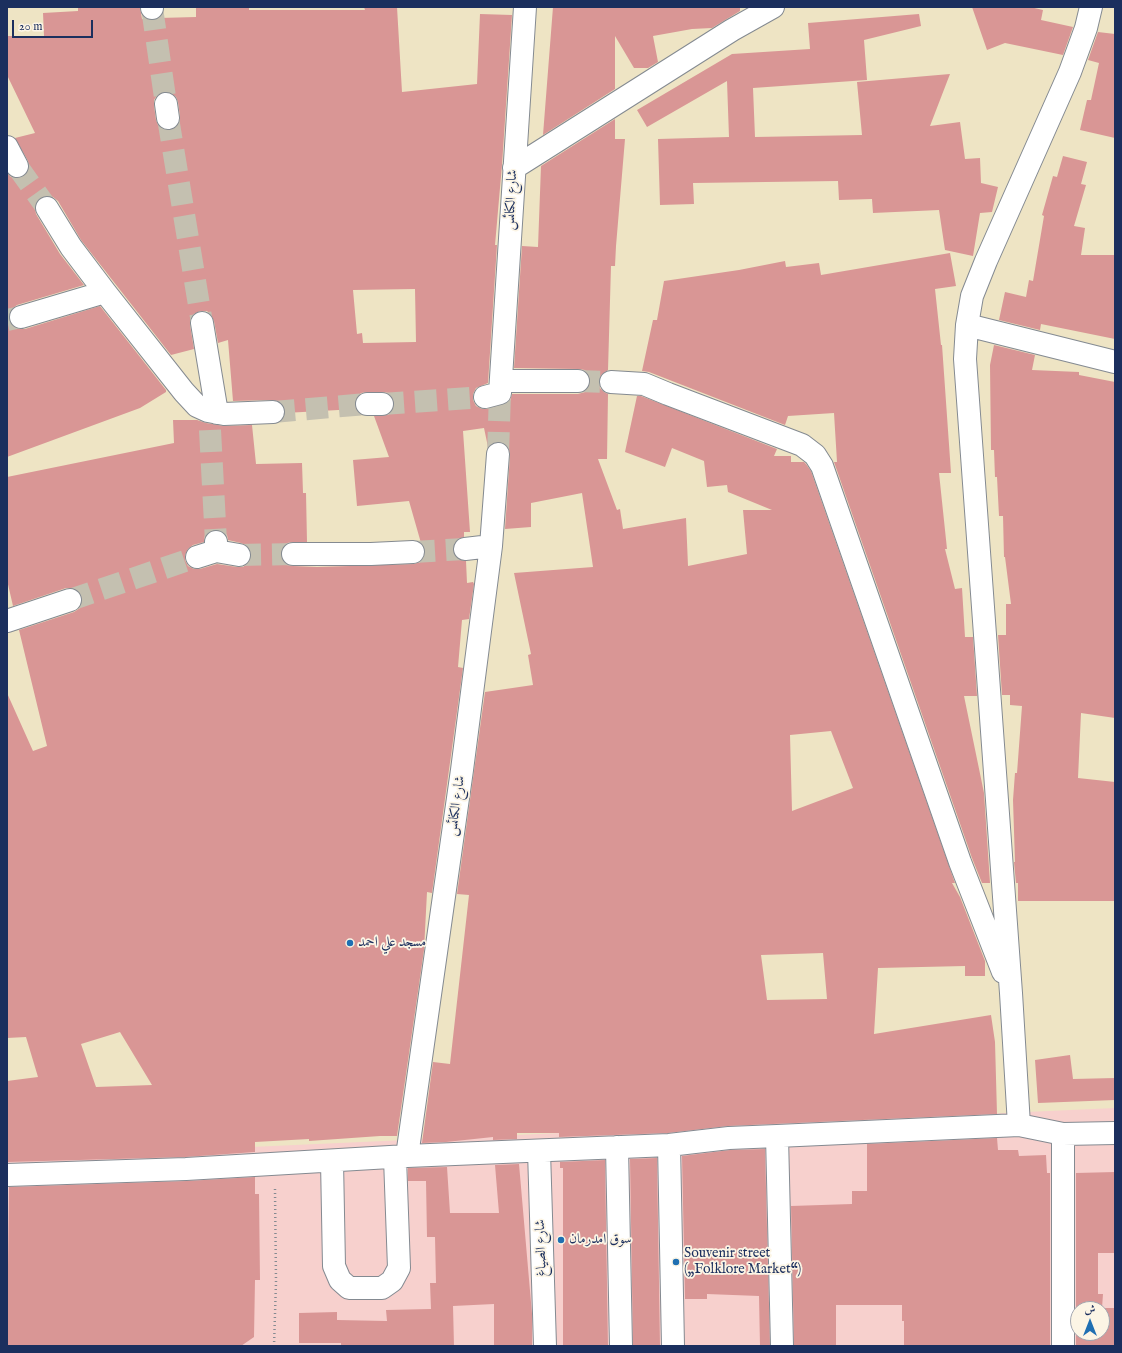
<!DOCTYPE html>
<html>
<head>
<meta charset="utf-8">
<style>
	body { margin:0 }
	#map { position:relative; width:1122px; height:1353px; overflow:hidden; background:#eee4c4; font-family:"IM FELL English",Amiri,serif }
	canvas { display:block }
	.frame { position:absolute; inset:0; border:8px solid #1b2f5e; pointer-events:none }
	.north { position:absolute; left:1070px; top:1301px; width:40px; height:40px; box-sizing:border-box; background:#fcf5e5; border:1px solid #a2a6af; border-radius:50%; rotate:0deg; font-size:11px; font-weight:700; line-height:16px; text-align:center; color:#1b2f5e }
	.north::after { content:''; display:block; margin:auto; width:14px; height:18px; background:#1f6fb2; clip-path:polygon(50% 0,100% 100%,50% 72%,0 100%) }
	.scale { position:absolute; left:12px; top:20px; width:81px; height:18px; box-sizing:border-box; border:2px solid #1b2f5e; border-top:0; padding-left:5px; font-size:12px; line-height:14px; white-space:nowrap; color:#1b2f5e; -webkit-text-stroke:3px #fcf5e5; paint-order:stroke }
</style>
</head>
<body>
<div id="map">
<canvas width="1122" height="1353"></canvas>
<div class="frame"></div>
<div class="north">ش</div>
<div class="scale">20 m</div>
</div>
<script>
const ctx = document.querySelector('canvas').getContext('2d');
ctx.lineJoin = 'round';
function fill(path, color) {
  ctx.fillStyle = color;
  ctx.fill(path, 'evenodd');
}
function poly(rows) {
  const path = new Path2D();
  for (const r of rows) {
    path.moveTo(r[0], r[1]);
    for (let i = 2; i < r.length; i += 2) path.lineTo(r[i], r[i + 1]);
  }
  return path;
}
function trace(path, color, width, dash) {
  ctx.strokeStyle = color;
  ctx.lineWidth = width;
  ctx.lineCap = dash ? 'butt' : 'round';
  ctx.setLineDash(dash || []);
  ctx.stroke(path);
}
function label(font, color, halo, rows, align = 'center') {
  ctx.font = font + ' "IM FELL English",Amiri,serif';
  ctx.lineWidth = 3.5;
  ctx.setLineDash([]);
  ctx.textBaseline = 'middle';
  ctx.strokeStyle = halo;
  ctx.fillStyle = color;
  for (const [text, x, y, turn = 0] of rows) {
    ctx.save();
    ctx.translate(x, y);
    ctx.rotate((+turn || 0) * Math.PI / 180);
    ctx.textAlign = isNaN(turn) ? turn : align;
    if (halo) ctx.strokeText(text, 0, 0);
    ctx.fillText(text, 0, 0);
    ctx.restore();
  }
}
const built = poly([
	[1115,1108,1115,1346,7,1346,7,1158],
	[1078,1309,1102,1309,1102,1333,1078,1333]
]);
const building = poly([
	[78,7,140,7,142,19,152,20,159,18,196,17,196,7,249,7,249,10,365,10,364,7,397,7,402,92,477,84,480,14,512,15,502,165,495,245,497,245,488,383,476,388,473,394,473,400,476,406,482,409,488,409,504,405,510,401,512,394,578,394,585,392,589,387,590,381,589,375,585,370,578,369,514,368,522,246,538,247,541,166,615,119,615,139,625,139,616,246,615,266,611,266,608,370,601,375,599,382,600,388,604,392,608,394,607,459,598,459,617,510,620,509,623,529,686,518,688,566,747,554,743,510,772,510,728,492,727,485,707,487,704,461,672,448,665,467,625,452,637,396,641,396,777,449,774,456,791,456,791,462,804,462,806,464,811,471,955,883,952,883,960,897,985,961,985,976,965,976,965,966,878,968,874,1034,991,1015,995,1042,997,1114,728,1126,668,1133,559,1137,559,1133,517,1133,517,1139,493,1140,493,1137,446,1142,422,1143,433,1062,450,1064,469,895,457,894,485,692,533,685,528,655,531,654,514,573,593,567,582,493,531,503,531,527,505,529,510,455,509,449,505,444,499,442,493,443,488,447,484,428,463,431,470,532,464,532,464,537,458,539,454,544,453,550,455,557,460,560,466,561,467,583,473,582,474,584,469,619,462,620,458,667,463,668,432,893,427,892,424,950,397,1136,380,1136,309,1141,309,1139,255,1142,255,1152,185,1157,8,1162,7,1081,38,1077,26,1037,7,1038,7,693,33,751,47,746,19,630,74,612,80,608,82,602,82,596,79,591,72,588,66,588,13,606,7,580,7,477,174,443,173,420,197,420,206,423,224,426,252,425,256,464,302,463,303,493,306,493,307,542,293,542,287,543,282,547,281,554,282,560,286,565,293,566,317,567,414,564,420,562,424,558,425,552,424,546,421,543,409,501,357,506,353,460,389,457,374,416,388,415,393,411,394,404,393,398,389,393,382,392,367,392,361,393,356,398,355,404,356,409,285,413,284,406,278,401,272,400,233,401,228,340,218,343,214,321,211,315,207,311,200,311,194,314,190,318,190,325,194,349,171,355,81,240,58,201,53,197,47,196,41,197,36,202,35,208,36,214,60,254,84,285,17,305,12,309,9,314,9,321,13,326,18,329,25,329,100,306,166,390,166,392,140,408,7,457,7,173,11,177,17,178,23,177,27,173,29,167,28,161,15,138,35,133,7,75,7,36,44,36,43,13,78,11],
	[164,92,171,93,176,97,178,102,180,116,180,122,176,128,170,130,163,129,158,125,156,120,154,106,154,100,158,94],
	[415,289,416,342,363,343,362,333,357,334,353,290],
	[216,530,223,531,227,535,228,540,241,543,247,546,251,551,251,557,248,563,243,567,237,567,217,564,200,569,194,569,188,566,185,560,185,555,188,549,193,545,204,542,205,535,210,531],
	[831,731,853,788,792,811,790,735],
	[823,953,827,999,767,1000,761,955],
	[120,1032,152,1085,96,1087,81,1044],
	[553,7,740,7,740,11,712,28,692,29,653,36,658,62,648,68,634,68,615,36,615,89,543,135],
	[972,7,1030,7,1043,10,1041,20,1073,27,1063,55,1005,43,987,50],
	[919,14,921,26,864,40,867,80,753,88,755,137,862,135,857,82,950,74,930,126,960,122,965,159,980,158,981,183,998,187,992,212,980,213,973,256,945,250,939,210,873,213,872,199,839,200,838,181,693,183,694,204,660,205,658,139,729,137,727,81,647,127,637,110,732,54,810,49,808,23],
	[1098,32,1115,34,1115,138,1080,130,1087,100,1091,100,1099,63,1088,60],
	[1063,156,1087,162,1081,184,1086,185,1074,226,1085,228,1081,255,1115,255,1115,339,1041,324,1040,330,999,320,1005,292,1026,297,1029,280,1033,281,1044,216,1042,215,1053,176,1057,177],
	[950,253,956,286,935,289,941,345,942,345,951,473,939,473,947,549,945,549,955,589,962,588,965,637,973,637,977,696,964,696,984,793,990,883,982,883,972,858,834,462,837,462,834,413,788,416,785,425,649,372,642,371,653,320,657,320,664,281,739,270,785,261,786,267,819,263,821,275],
	[994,345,1035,355,1032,370,1079,372,1079,375,1115,382,1115,718,1081,713,1078,778,1115,782,1115,901,1018,901,1018,883,1016,883,1014,862,1015,862,1013,800,1015,773,1017,773,1022,706,1010,705,1010,695,1002,695,998,635,1006,635,1006,604,1011,604,1005,557,1004,557,1003,516,999,516,997,477,995,477,994,450,991,450,990,365],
	[1070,1055,1073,1079,1115,1078,1115,1100,1038,1103,1035,1060],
	[997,1138,998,1150,1018,1150,1019,1156,1046,1155,1047,1173,1050,1173,1050,1346,904,1346,904,1321,902,1321,902,1305,836,1305,836,1346,794,1346,791,1206,852,1204,852,1191,867,1191,867,1144],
	[765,1149,770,1346,760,1346,759,1296,707,1294,707,1299,685,1299,682,1156,730,1150],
	[657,1158,660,1346,633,1346,630,1159],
	[605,1160,608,1346,563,1346,563,1168,560,1168,560,1162],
	[519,1164,532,1314,532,1346,494,1346,494,1304,453,1306,454,1346,381,1346,341,1345,341,1343,299,1343,299,1313,337,1312,337,1320,387,1321,386,1310,431,1309,430,1283,436,1283,435,1237,427,1237,426,1181,408,1181,408,1168,447,1167,450,1213,499,1213,495,1165],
	[1115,1172,1115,1253,1098,1253,1098,1294,1103,1294,1102,1308,1115,1308,1115,1346,1076,1346,1076,1173],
	[1078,1309,1102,1309,1102,1333,1078,1333],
	[255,1177,255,1194,259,1194,260,1280,255,1280,254,1337,241,1346,7,1346,9,1187,187,1181]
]);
const minorTunnel = poly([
	[152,8,166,104],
	[168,118,202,323],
	[17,166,47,208],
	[7,320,21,317],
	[578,381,611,382],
	[382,404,485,397],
	[273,412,367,404],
	[210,430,216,542],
	[498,454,500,393],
	[413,552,465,549],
	[239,555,293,554],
	[70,600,197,557]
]);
const path = poly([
	[274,1346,276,1282,275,1189]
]);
const minor = poly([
	[152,7,152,8],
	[166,104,168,118],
	[7,147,17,166],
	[514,168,732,30,773,7],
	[47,208,71,247,105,292,184,392,197,406,208,411,224,414,273,412],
	[21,317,105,292],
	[202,323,217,413],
	[967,325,1115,362],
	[501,381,578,381],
	[611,382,644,384,668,394,802,445,815,455,822,466,960,862,1003,972],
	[485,397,500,393,525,7],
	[367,404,382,404],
	[465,549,491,546],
	[216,551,239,555],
	[293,554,371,554,413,552],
	[197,557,216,551,216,542],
	[7,621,70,600],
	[1019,1125,1011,993,965,359,967,325,972,296,986,261,1070,72,1086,28,1091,7],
	[777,1136,782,1346],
	[669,1145,673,1346],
	[617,1147,621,1346],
	[539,1151,545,1346],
	[407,1156,462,770,491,546,498,454],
	[332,1161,334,1266,340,1280,349,1288,382,1288,392,1281,399,1268,395,1158],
	[7,1175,186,1169,407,1156,669,1145,729,1138,777,1136,1019,1125,1063,1134,1115,1133],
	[1063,1346,1063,1134]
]);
const markers = [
	[350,943,4,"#1f6fb2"],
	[561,1240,4,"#1f6fb2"],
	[676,1262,4,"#1f6fb2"]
];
const streetNames = [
	["شارع الكنائس",512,200,-87],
	["شارع الكنائس",457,806,-82],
	["شارع الصياغ",542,1248,-92]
];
const poiNames = [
	["مسجد علي احمد",358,943],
	["سوق امدرمان",569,1240],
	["Souvenir street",684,1254],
	["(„Folklore Market“)",684,1270]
];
fill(built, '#f7d0cd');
fill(building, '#d99695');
trace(minorTunnel, '#c4c0b0', 22, [22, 11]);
trace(minor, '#848a91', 24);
trace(path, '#848a91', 2.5, [1, 3]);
trace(minor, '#fff', 22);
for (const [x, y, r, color] of markers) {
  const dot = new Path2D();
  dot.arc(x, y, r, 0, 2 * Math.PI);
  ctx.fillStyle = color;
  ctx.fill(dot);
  trace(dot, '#fcf5e5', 1.5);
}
label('14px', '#1b2f5e', '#fcf5e5', streetNames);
label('14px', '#1b2f5e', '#fcf5e5', poiNames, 'left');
</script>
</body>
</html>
